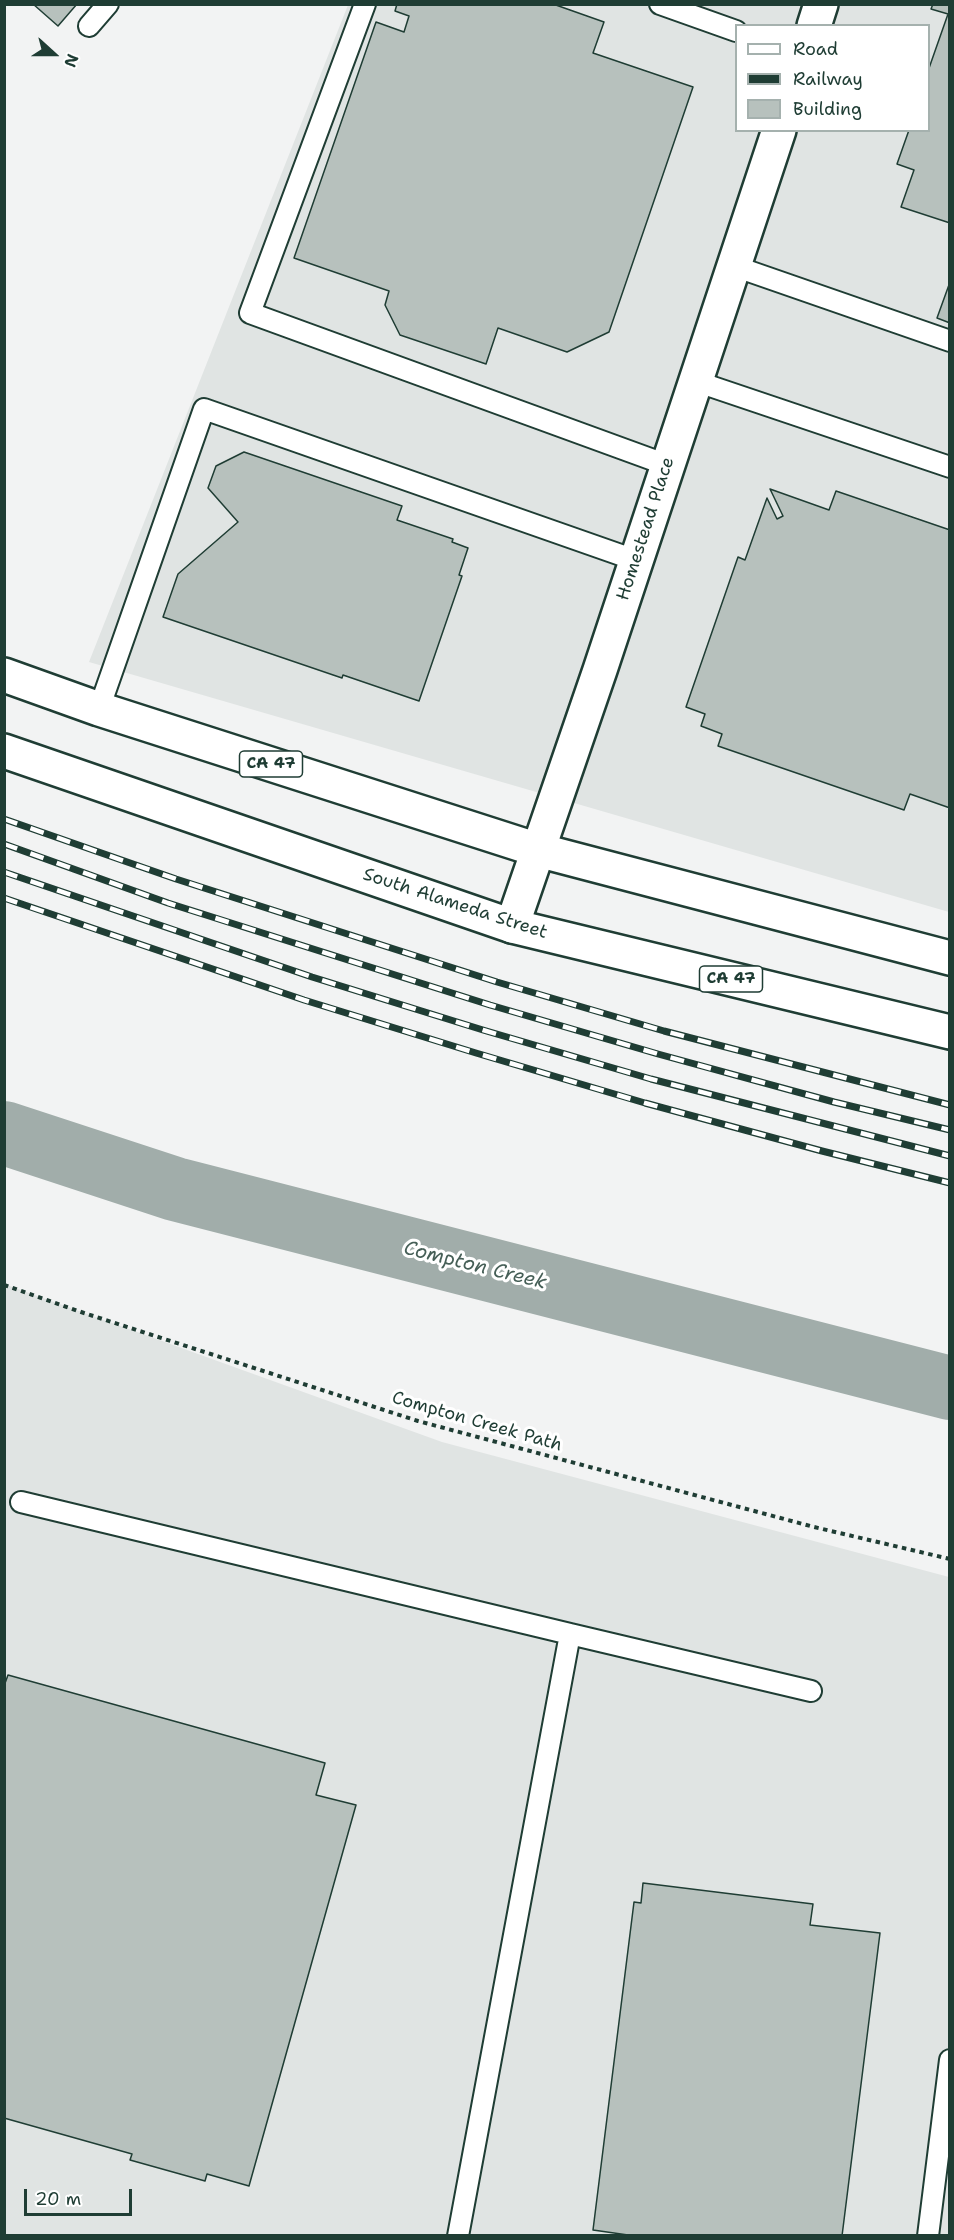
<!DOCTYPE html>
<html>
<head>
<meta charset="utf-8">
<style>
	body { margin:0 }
	#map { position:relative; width:954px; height:2240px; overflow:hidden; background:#f2f3f3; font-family:"Shantell Sans",sans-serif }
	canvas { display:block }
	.frame { position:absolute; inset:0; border:6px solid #1f3d34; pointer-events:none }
	.legend { position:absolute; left:735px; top:24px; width:195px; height:108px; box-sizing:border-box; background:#fff; border:2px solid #a5b1ae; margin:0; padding:8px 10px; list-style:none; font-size:18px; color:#1f3d34 }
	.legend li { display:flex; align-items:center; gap:12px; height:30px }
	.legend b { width:30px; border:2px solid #a5b1ae }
	.north { position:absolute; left:24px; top:24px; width:60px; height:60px; -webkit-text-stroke:4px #fff; paint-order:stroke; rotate:111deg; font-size:16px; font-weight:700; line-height:24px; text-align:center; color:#1f3d34 }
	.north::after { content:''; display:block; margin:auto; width:21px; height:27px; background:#1f3d34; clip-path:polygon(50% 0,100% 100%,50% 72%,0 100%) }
	.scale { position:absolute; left:24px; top:2189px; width:108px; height:27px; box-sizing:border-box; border:3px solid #1f3d34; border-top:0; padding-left:8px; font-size:18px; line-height:21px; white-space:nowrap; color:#1f3d34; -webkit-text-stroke:4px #fff; paint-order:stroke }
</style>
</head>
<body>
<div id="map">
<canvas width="954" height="2240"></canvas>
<div class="frame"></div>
<ul class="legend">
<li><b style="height:8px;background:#fff"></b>Road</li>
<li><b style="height:8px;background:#1f3d34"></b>Railway</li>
<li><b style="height:16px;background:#b7c1bd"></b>Building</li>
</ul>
<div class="north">N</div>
<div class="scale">20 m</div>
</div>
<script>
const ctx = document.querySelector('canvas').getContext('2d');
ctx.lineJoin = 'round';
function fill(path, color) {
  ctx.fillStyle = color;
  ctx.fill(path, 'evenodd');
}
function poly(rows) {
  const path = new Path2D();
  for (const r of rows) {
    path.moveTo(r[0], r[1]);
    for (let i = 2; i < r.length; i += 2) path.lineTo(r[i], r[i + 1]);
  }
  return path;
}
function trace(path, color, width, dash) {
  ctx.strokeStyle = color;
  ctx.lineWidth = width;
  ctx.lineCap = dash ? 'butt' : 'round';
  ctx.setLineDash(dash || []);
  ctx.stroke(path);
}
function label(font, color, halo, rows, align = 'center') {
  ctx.font = font + ' "Shantell Sans",sans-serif';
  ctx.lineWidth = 6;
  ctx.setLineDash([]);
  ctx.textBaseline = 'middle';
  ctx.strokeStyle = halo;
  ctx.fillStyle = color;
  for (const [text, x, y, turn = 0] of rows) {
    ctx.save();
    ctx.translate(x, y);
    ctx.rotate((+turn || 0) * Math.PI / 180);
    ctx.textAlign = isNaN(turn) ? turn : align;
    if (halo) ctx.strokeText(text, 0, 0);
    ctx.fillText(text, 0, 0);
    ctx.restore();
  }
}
const built = poly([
	[348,5,949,5,949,912,89,662],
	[736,26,928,26,928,130,736,130],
	[4,1284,442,1442,949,1577,949,2235,5,2235]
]);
const river = poly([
	[4,1133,175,1189,950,1388]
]);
const building = poly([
	[33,4,77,4,58,26,33,4],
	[397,4,553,4,604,22,593,53,693,87,609,332,567,352,498,328,486,364,400,335,385,305,389,291,294,258,376,22,404,32,409,16,395,11,397,4],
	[933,4,950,4,950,223,901,207,914,170,897,164,909,130,928,130,928,71,948,14,931,9,933,4],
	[950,282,950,323,937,318,950,282],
	[244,452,402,506,397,520,453,539,452,542,468,548,459,575,462,576,419,701,343,675,342,678,163,617,178,574,238,522,208,488,216,466,244,452],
	[770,489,829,510,836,491,950,530,950,808,910,794,904,810,718,746,722,734,701,726,705,714,686,707,738,557,745,560,767,498,777,519,783,516,770,489],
	[8,1675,325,1763,316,1795,356,1805,249,2186,207,2174,205,2181,130,2160,132,2154,4,2118,4,1686,8,1675],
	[643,1883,813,1904,810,1925,880,1933,842,2236,635,2236,593,2230,634,1902,641,1903,643,1883]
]);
const path = poly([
	[4,1285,84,1313,418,1421,814,1527,950,1559]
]);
const service = poly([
	[365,4,250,313,667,465],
	[660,4,736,31],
	[89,26,108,4],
	[734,266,950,341],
	[695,381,950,467],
	[99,709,204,409,635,560],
	[21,1502,570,1634,458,2236],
	[570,1634,811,1691],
	[928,2236,950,2060]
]);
const minor = poly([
	[814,26,821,4],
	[512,926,600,670,779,130]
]);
const primary = poly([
	[4,675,99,709,538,850,950,958],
	[4,751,512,926,950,1032]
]);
const rail = poly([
	[4,819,176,879,497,982,664,1031,950,1105],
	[4,844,168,903,490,1005,658,1054,834,1102,950,1130],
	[4,872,312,977,483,1030,651,1079,950,1156],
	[4,898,304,1000,476,1053,645,1103,822,1151,950,1183]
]);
const shields = [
	[271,764,63],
	[731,979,63]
];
const shieldNames = [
	["CA 47",271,764],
	["CA 47",731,979]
];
const streetNames = [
	["Homestead Place",646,529,-72],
	["South Alameda Street",455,904,18],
	["Compton Creek Path",477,1422,16]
];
const waterNames = [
	["Compton Creek",475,1266,14]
];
fill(built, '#e0e4e3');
trace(river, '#a1adaa', 64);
fill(building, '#b7c1bd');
trace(building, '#1f3d34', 1.5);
trace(service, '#1f3d34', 24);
trace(minor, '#1f3d34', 38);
trace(primary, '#1f3d34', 38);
trace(path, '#1f3d34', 4, [4.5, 4.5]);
trace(service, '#fff', 20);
trace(minor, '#fff', 33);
trace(primary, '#fff', 33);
trace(rail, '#1f3d34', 7);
trace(rail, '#fff', 4.5, [14]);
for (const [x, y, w] of shields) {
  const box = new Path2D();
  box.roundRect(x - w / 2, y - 13, w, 26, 4.5);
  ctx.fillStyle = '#fff';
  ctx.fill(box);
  trace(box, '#1f3d34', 1.5);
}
label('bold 16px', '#1f3d34', null, shieldNames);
label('18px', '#1f3d34', '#fff', streetNames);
label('italic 20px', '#465f57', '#fff', waterNames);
</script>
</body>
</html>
